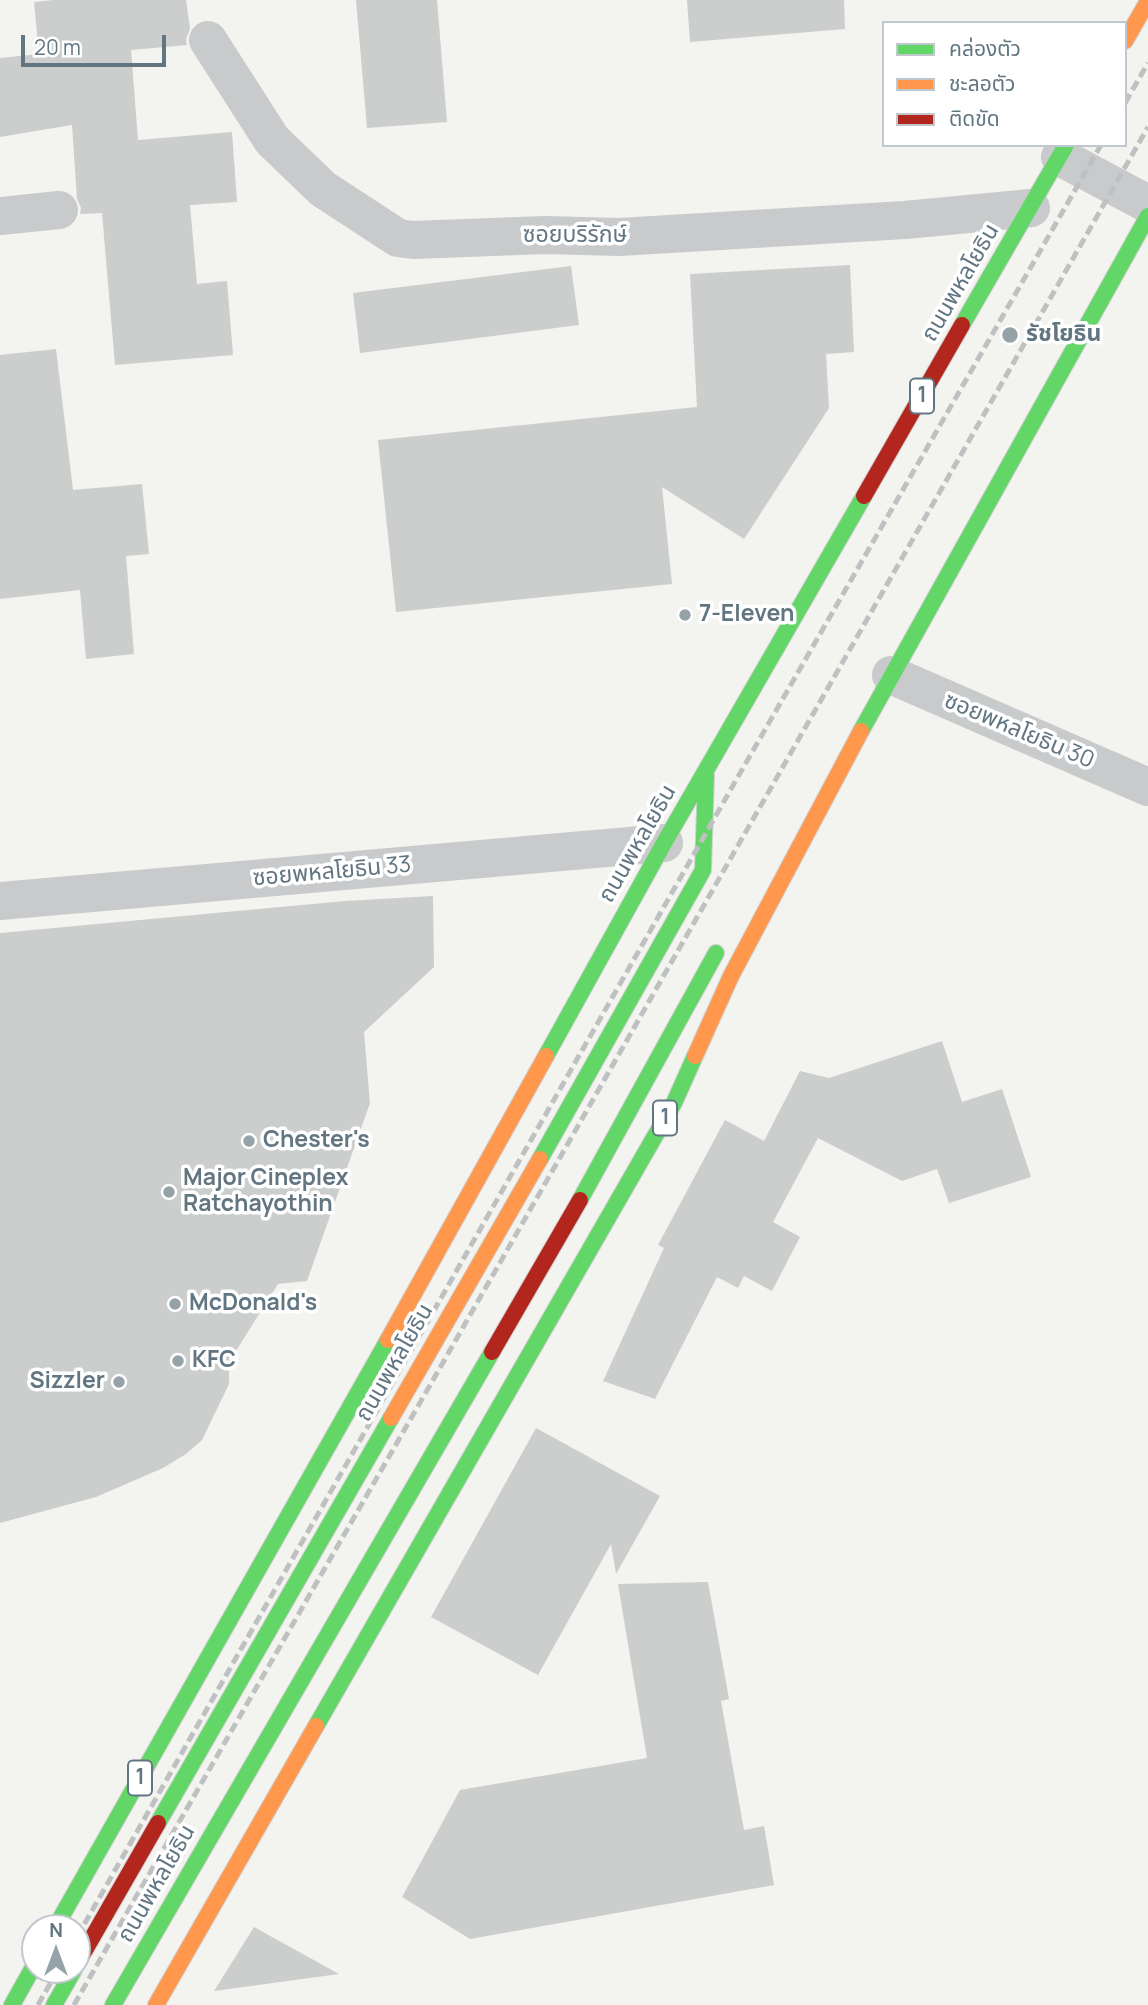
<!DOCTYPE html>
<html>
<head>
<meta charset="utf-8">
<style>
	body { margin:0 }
	#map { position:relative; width:1148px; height:2005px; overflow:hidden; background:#f3f3f0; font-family:Manrope,"Noto Sans Thai",sans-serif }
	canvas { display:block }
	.legend { position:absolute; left:882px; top:21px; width:245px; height:126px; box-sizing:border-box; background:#fff; border:2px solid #c0c8cd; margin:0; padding:9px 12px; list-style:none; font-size:21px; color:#627682 }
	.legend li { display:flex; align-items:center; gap:14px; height:35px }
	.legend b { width:35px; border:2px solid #c0c8cd }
	.north { position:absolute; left:21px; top:1914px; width:70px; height:70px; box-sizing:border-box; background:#fff; border:2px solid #c0c8cd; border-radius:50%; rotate:0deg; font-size:19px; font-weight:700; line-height:28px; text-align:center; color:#627682 }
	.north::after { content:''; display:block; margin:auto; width:24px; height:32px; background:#95a2a8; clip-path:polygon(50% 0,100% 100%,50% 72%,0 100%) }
	.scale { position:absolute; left:21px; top:35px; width:145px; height:32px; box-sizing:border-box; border:4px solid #627682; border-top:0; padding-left:9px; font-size:21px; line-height:24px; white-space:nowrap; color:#627682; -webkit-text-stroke:5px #fff; paint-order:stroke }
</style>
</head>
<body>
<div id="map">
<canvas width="1148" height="2005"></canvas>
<ul class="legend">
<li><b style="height:9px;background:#63d668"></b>คล่องตัว</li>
<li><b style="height:9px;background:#ff974d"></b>ชะลอตัว</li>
<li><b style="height:9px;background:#b3261e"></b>ติดขัด</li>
</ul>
<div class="north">N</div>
<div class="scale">20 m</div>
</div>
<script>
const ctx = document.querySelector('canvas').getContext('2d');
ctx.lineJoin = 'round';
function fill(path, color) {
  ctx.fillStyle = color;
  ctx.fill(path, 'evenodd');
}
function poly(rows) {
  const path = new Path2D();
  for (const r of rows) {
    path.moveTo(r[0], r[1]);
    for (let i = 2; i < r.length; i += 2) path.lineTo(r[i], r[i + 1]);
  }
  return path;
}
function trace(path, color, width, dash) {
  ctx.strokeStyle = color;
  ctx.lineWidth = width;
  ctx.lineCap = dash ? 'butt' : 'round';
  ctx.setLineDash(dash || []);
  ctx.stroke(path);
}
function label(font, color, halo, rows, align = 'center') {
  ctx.font = font + ' Manrope,"Noto Sans Thai",sans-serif';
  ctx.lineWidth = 7;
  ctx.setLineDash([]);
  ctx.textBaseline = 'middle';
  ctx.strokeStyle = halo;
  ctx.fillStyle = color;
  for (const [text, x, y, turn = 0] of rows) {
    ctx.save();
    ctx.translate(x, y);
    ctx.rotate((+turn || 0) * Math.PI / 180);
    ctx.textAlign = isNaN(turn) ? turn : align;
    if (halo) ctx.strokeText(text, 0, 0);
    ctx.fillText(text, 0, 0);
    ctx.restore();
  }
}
const building = poly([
	[53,0,186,0,190,28,186,40,187,45,131,50,138,140,232,132,237,202,190,205,197,284,227,281,233,355,115,365,102,213,80,214,81,208,77,199,72,125,0,137,0,58,39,54,34,2],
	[356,0,437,0,447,122,367,128],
	[687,0,844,0,845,29,690,42],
	[850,265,854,352,826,354,829,408,744,539,662,487,672,584,396,612,378,440,697,407,690,274],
	[571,266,579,325,360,353,353,293],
	[56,349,73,490,142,484,149,554,126,556,134,654,86,659,80,590,0,599,0,355],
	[433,896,434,967,364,1032,370,1103,307,1281,278,1284,229,1362,229,1384,202,1440,186,1454,163,1468,96,1497,0,1523,0,933,345,901],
	[942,1041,962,1102,1002,1089,1031,1177,949,1203,937,1169,902,1181,818,1138,773,1222,800,1237,772,1291,744,1276,738,1288,717,1277,655,1399,603,1381,664,1248,658,1245,725,1120,764,1141,800,1071,829,1078],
	[536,1428,660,1496,616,1574,611,1544,538,1675,431,1617],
	[708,1582,729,1699,721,1701,744,1830,764,1826,774,1885,470,1939,402,1897,460,1790,647,1758,618,1584],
	[254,1927,339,1974,214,1991]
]);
const street = poly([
	[208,40,272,140,323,189,398,238,413,240,545,235,619,237,905,220,1031,208],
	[1060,157,1148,204],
	[0,216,59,210],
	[891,675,1148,787],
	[0,901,664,843]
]);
const fast = poly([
	[962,325,1066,145],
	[861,731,1148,216],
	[546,1056,664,843,864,496],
	[540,1159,703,870,706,775],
	[580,1200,716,953],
	[316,1726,674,1103,695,1056],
	[158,1823,391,1418],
	[55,1928,388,1340],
	[12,2005,35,1964],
	[54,2005,74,1970],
	[113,2005,492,1352]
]);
const slow = poly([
	[1125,41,1148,1],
	[695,1056,731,976,861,731],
	[388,1340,546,1056],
	[391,1418,540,1159],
	[156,2005,316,1726]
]);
const jam = poly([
	[864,496,962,325],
	[492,1352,580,1200],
	[77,1964,158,1823]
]);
const rail = poly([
	[1125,103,1148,63],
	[77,1937,735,782,1101,145],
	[38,2005,58,1970],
	[74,2005,429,1387,1148,127]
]);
const markers = [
	[1010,335,9,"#95a2a8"],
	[685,615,7,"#95a2a8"],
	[249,1141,7,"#95a2a8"],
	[169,1192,7,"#95a2a8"],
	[175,1304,7,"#95a2a8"],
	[178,1361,7,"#95a2a8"],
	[119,1382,7,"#95a2a8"]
];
const shields = [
	[922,396,24],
	[665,1118,24],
	[140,1778,24]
];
const shieldNames = [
	["1",922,396],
	["1",665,1118],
	["1",140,1778]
];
const streetNames = [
	["ซอยบริรักษ์",575,236],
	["ถนนพหลโยธิน",961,283,-60],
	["ซอยพหลโยธิน 30",1019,731,23],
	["ถนนพหลโยธิน",638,844,-60],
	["ซอยพหลโยธิน 33",332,872,-5],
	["ถนนพหลโยธิน",395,1363,-60],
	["ถนนพหลโยธิน",157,1884,-60]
];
const poiNames = [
	["รัชโยธิน",1026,335],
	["7-Eleven",699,615],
	["Chester's",263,1141],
	["Major Cineplex",183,1179],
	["Ratchayothin",183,1205],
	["McDonald's",189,1304],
	["KFC",192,1361],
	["Sizzler",105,1382,"right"]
];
fill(building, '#cbcecd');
trace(fast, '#d1d1d1', 18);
trace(slow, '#d1d1d1', 18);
trace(jam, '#d1d1d1', 18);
trace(street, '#c8cacb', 38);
trace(fast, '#63d668', 16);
trace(slow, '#ff974d', 16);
trace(jam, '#b3261e', 16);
trace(rail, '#bec0c1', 5, [10, 5]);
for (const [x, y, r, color] of markers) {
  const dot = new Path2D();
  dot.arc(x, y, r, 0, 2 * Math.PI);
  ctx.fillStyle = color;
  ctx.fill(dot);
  trace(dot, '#fff', 2.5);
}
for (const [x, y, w] of shields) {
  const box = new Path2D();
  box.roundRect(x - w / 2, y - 17.5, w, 35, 5);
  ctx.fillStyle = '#fff';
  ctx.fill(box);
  trace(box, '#627682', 2);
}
label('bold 21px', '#627682', null, shieldNames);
label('23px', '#627682', '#fff', streetNames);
label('bold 23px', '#627682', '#fff', poiNames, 'left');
</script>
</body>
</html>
